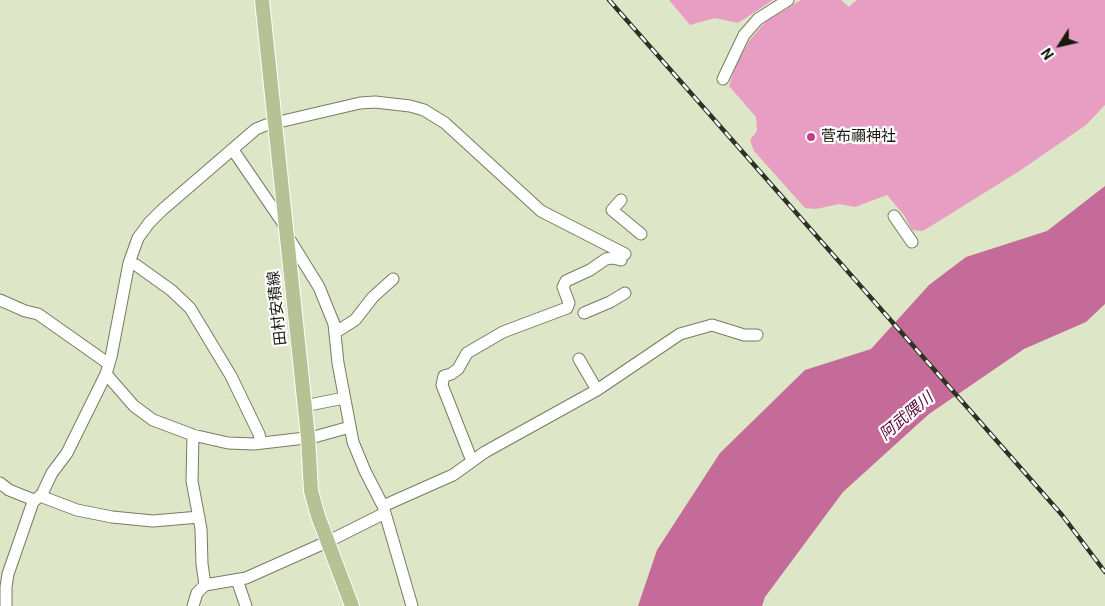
<!DOCTYPE html>
<html>
<head>
<meta charset="utf-8">
<style>
	body { margin:0 }
	#map { position:relative; width:1105px; height:606px; overflow:hidden; background:#dde7c7; font-family:Roboto,sans-serif }
	canvas { display:block }
	.north { position:absolute; left:1035px; top:20px; width:50px; height:50px; -webkit-text-stroke:4px #fff; paint-order:stroke; rotate:235deg; font-size:14px; font-weight:700; line-height:20px; text-align:center; color:#16190e }
	.north::after { content:''; display:block; margin:auto; width:18px; height:22px; background:#16190e; clip-path:polygon(50% 0,100% 100%,50% 72%,0 100%) }
</style>
</head>
<body>
<div id="map">
<canvas width="1105" height="606"></canvas>
<div class="north">N</div>
</div>
<script>
const ctx = document.querySelector('canvas').getContext('2d');
ctx.lineJoin = 'round';
function fill(path, color) {
  ctx.fillStyle = color;
  ctx.fill(path, 'evenodd');
}
function poly(rows) {
  const path = new Path2D();
  for (const r of rows) {
    path.moveTo(r[0], r[1]);
    for (let i = 2; i < r.length; i += 2) path.lineTo(r[i], r[i + 1]);
  }
  return path;
}
function trace(path, color, width, dash) {
  ctx.strokeStyle = color;
  ctx.lineWidth = width;
  ctx.lineCap = dash ? 'butt' : 'round';
  ctx.setLineDash(dash || []);
  ctx.stroke(path);
}
function label(font, color, halo, rows, align = 'center') {
  ctx.font = font + ' Roboto,"Noto Sans JP",sans-serif';
  ctx.lineWidth = 4.5;
  ctx.setLineDash([]);
  ctx.textBaseline = 'middle';
  ctx.strokeStyle = halo;
  ctx.fillStyle = color;
  for (const [text, x, y, turn = 0] of rows) {
    ctx.save();
    ctx.translate(x, y);
    ctx.rotate((+turn || 0) * Math.PI / 180);
    ctx.textAlign = isNaN(turn) ? turn : align;
    if (halo) ctx.strokeText(text, 0, 0);
    ctx.fillText(text, 0, 0);
    ctx.restore();
  }
}
const green = poly([
	[669,0,773,0,738,23,715,18,690,25],
	[801,0,841,0,849,7,857,0,1105,0,1105,105,1086,125,1021,170,923,231,912,230,904,215,887,195,855,207,839,204,816,209,805,208,754,151,750,140,757,131,756,117,729,86,736,64,749,41,766,21]
]);
const water = poly([
	[1105,186,1105,304,1086,322,1024,349,929,414,843,492,765,597,762,606,638,606,657,550,720,453,805,370,871,349,929,285,966,257,1047,231]
]);
const minor = poly([
	[723,79,744,35,758,19,788,0],
	[233,150,285,226],
	[621,200,612,210,641,234],
	[894,216,912,242],
	[288,237,319,287,334,324,338,363,353,442,365,471,383,506,412,606],
	[129,263,136,265,171,290,190,308,231,376,259,434,261,443],
	[0,300,25,311,38,314,109,364],
	[584,313,610,302,625,293],
	[336,332,355,320,373,297,393,279],
	[579,359,597,390],
	[106,374,134,406,153,420,193,435,228,443,254,444,314,437,350,427],
	[304,406,344,398],
	[193,435,192,481,201,529,202,564,205,585],
	[472,461,442,385,444,376,451,374,458,369,467,353,503,332,567,308,569,303,563,287,566,281,590,270,606,259,612,258,621,260],
	[0,483,9,490,34,500],
	[40,496,77,510,112,517,153,521,199,517],
	[383,506,453,475,485,452,597,390,680,334,712,325,744,335,757,335],
	[237,580,246,606],
	[6,606,6,587,8,574,33,502,42,494,52,473,67,453,106,374,111,357,129,263,138,238,149,223,162,210,256,129,266,125,360,103,375,102,410,106,424,110,445,123,541,211,625,254],
	[193,606,197,593,205,585,246,578,329,541,385,513]
]);
const major = poly([
	[262,0,308,437,311,491,318,516,352,606]
]);
const rail = poly([
	[609,0,1062,515,1105,572]
]);
const markers = [
	[811,137,5,"#c03f89"]
];
const poiNames = [
	["菅布禰神社",821,137]
];
const streetNames = [
	["田村安積線",278,308,-96]
];
const waterNames = [
	["阿武隈川",907,417,-40]
];
fill(green, '#e89dc2');
fill(water, '#c56b99');
trace(minor, '#757d60', 13);
trace(major, '#fff', 16);
trace(minor, '#fff', 11);
trace(major, '#b6c194', 14);
trace(rail, '#2e3224', 4.5);
trace(rail, '#fff', 2.5, [8]);
for (const [x, y, r, color] of markers) {
  const dot = new Path2D();
  dot.arc(x, y, r, 0, 2 * Math.PI);
  ctx.fillStyle = color;
  ctx.fill(dot);
  trace(dot, '#fff', 2);
}
label('15px', '#16190e', '#fff', poiNames, 'left');
label('15px', '#16190e', '#fff', streetNames);
label('italic 16px', '#5a053a', '#fff', waterNames);
</script>
</body>
</html>
